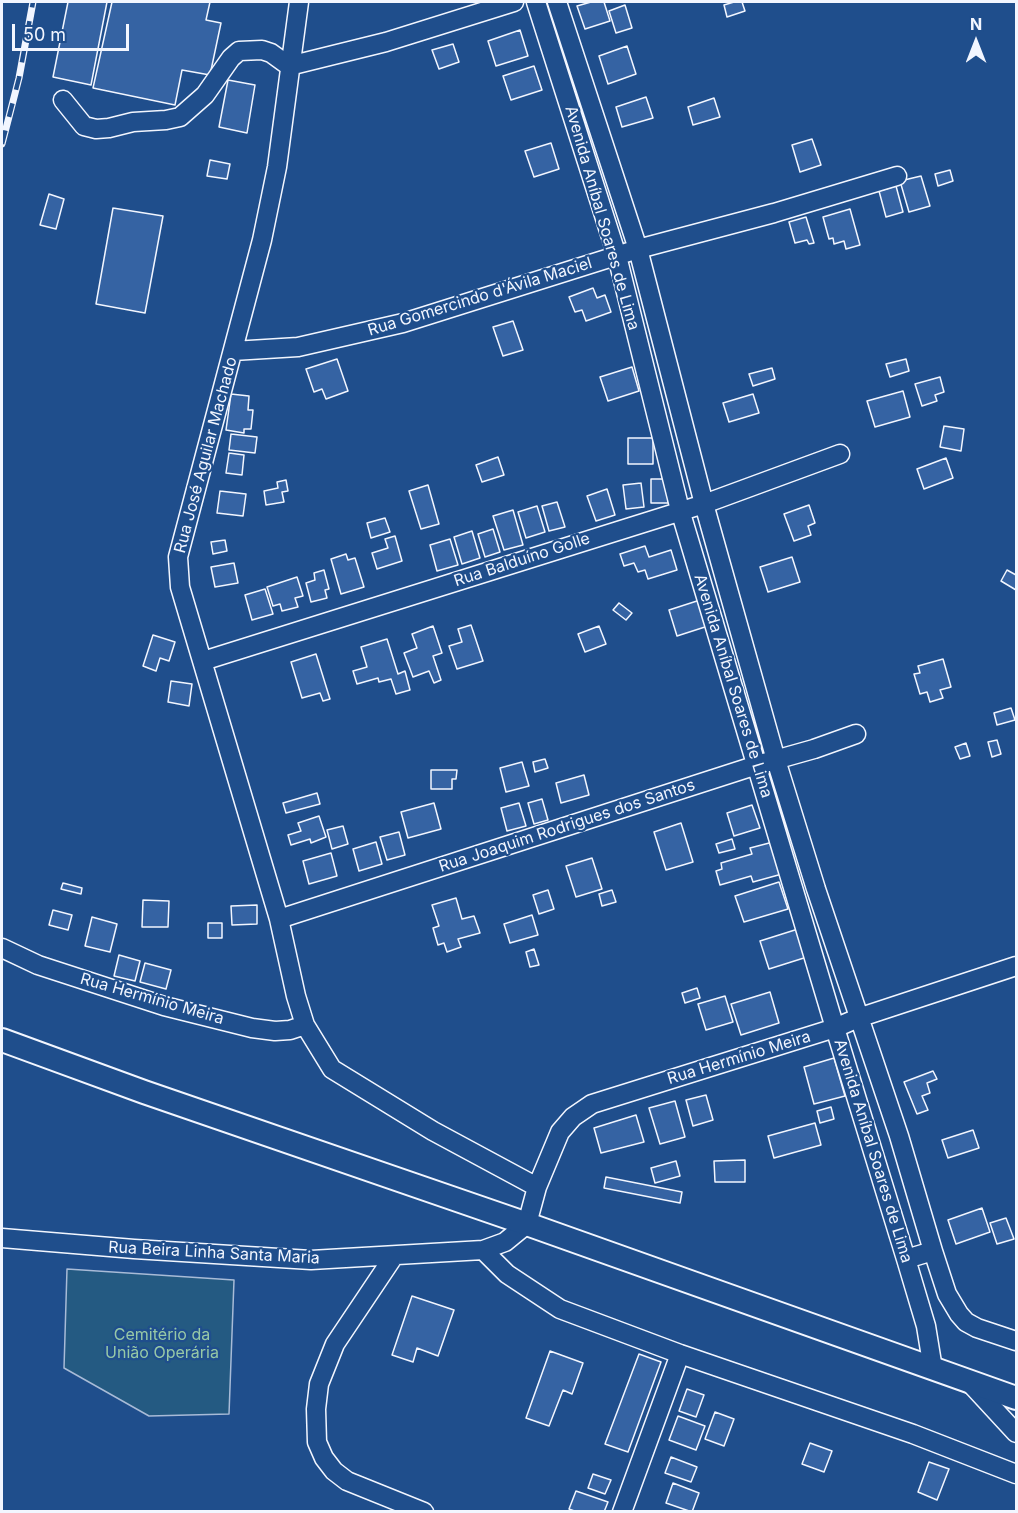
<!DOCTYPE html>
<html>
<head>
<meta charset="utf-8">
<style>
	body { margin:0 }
	#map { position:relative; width:1018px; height:1513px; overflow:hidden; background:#1f4e8c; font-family:Inter,sans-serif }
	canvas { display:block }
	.frame { position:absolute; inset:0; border:3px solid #f2f6ff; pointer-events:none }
	.north { position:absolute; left:946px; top:12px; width:60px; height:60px; -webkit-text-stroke:4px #1f4e8c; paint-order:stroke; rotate:0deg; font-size:16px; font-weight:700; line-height:24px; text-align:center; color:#f2f6ff }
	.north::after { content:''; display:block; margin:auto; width:21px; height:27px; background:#f2f6ff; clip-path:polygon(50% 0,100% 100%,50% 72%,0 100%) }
	.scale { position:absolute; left:12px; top:24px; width:117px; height:27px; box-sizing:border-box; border:3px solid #f2f6ff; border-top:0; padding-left:8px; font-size:18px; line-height:21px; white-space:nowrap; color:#f2f6ff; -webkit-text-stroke:4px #1f4e8c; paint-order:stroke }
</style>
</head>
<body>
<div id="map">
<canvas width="1018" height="1513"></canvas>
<div class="frame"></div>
<div class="north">N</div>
<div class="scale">50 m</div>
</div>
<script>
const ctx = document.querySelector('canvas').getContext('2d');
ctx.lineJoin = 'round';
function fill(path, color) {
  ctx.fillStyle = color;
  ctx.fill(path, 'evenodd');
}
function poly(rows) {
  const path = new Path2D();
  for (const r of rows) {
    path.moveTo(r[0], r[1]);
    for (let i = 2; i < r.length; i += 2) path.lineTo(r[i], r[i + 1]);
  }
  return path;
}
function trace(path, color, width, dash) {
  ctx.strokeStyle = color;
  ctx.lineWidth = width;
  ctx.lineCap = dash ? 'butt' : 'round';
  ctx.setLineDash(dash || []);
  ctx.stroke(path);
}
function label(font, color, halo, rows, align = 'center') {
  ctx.font = font + ' Inter,sans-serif';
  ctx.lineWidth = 4.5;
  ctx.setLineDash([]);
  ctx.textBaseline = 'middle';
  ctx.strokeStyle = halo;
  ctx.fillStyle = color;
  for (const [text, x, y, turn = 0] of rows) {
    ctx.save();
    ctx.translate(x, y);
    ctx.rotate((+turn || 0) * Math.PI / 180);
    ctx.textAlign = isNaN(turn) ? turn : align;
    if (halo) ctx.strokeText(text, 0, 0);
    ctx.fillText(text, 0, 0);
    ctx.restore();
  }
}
const green = poly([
	[67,1269,234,1280,229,1414,149,1416,64,1368,67,1269]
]);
const building = poly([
	[68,2,107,2,91,85,53,77,68,2],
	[112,2,210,2,206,20,221,23,210,75,182,70,175,105,93,88,112,2],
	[591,2,604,2,610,21,585,29,577,6,591,2],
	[734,2,742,2,745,11,727,17,724,5,734,2],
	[625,5,632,28,616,33,609,11,625,5],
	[520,30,528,56,496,66,488,41,520,30],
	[453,44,459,62,439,69,432,50,453,44],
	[627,46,636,74,608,84,599,56,627,46],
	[534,66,542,90,511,100,503,76,534,66],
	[228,80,255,85,247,133,219,127,228,80],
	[646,97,653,118,622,127,616,107,646,97],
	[714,98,720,117,693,125,688,107,714,98],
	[812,139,821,165,800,172,792,145,812,139],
	[551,143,559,169,534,177,525,151,551,143],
	[210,160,230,164,227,179,207,176,210,160],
	[950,170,953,181,938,186,935,174,950,170],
	[921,176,930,206,909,212,900,181,921,176],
	[896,186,903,212,886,217,879,191,896,186],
	[49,194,64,199,56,229,40,225,49,194],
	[113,208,163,216,145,313,96,304,113,208],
	[850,209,860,245,846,249,844,241,834,244,833,238,829,239,823,217,850,209],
	[806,217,814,243,809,244,807,240,795,243,789,222,806,217],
	[593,288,597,298,605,295,611,312,586,321,582,310,575,312,569,297,593,288],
	[513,321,523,350,503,356,493,327,513,321],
	[337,359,348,391,326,399,322,389,314,392,306,369,337,359],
	[906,359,909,371,890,377,886,364,906,359],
	[632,367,639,391,608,401,600,377,632,367],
	[772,368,775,379,753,386,749,374,772,368],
	[940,377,944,392,935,395,937,401,922,406,915,384,940,377],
	[903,391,910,417,875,427,867,401,903,391],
	[231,394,249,396,248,410,253,410,251,429,244,429,244,433,226,430,231,394],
	[753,394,759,413,729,422,723,403,753,394],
	[944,426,964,429,961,451,940,447,944,426],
	[231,434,257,437,255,453,229,450,231,434],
	[628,438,653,438,653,464,628,464,628,438],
	[229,453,244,455,242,475,226,473,229,453],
	[498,457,504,475,482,482,476,465,498,457],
	[946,458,953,478,924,489,917,469,946,458],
	[651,479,668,479,668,503,651,503,651,479],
	[286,480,288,491,282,492,284,502,266,505,264,491,278,488,277,482,286,480],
	[641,483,644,507,626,509,623,485,641,483],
	[428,485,439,524,421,529,409,491,428,485],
	[607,489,615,515,596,521,587,496,607,489],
	[220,491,246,494,243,516,217,513,220,491],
	[557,502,565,527,549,531,542,506,557,502],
	[809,505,815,523,808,526,811,535,794,541,784,514,809,505],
	[537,506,545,532,526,538,518,512,537,506],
	[513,510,523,545,504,550,493,516,513,510],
	[385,518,390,532,371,538,367,523,385,518],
	[493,529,500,552,485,557,478,534,493,529],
	[472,531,480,558,462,564,454,537,472,531],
	[395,536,402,561,377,569,372,553,388,548,385,539,395,536],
	[450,539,458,565,437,571,430,545,450,539],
	[225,540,227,551,213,554,211,542,225,540],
	[645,546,649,557,671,550,677,570,648,579,645,570,638,572,634,563,624,566,620,554,645,546],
	[346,554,348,560,355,558,364,587,341,594,331,559,346,554],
	[792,557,800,582,768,592,760,567,792,557],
	[234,563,238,583,215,587,211,567,234,563],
	[324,570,329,589,325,590,327,598,311,602,306,583,315,580,314,573,324,570],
	[1007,570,1016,575,1016,590,1001,581,1007,570],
	[297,577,303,596,295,598,298,607,282,611,280,604,273,606,267,587,297,577],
	[265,589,273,614,252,620,245,595,265,589],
	[700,600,708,626,677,636,669,610,700,600],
	[619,603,632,613,626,620,613,610,619,603],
	[471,625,483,661,457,669,449,646,462,642,458,629,471,625],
	[433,626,442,653,433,656,441,680,434,683,429,671,413,677,404,653,417,648,412,634,433,626],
	[599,626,606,644,585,652,578,634,599,626],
	[153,635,175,642,169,661,160,658,156,671,143,666,153,635],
	[387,639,398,674,405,671,410,690,396,694,391,679,379,682,378,678,357,684,353,671,367,667,361,647,387,639],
	[316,654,330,699,323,701,320,693,302,698,291,662,316,654],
	[943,659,951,687,940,690,943,698,930,702,927,692,920,694,914,674,920,673,918,666,943,659],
	[171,681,192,684,189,706,168,702,171,681],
	[1011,708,1015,720,997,725,994,713,1011,708],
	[997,740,1001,754,992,757,988,742,997,740],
	[966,743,970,756,960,759,955,747,966,743],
	[545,759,548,768,535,772,533,762,545,759],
	[522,762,529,786,506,792,500,768,522,762],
	[431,770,457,770,456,779,452,779,452,789,431,789,431,770],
	[584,775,589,795,561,803,556,783,584,775],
	[317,793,320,804,286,813,283,803,317,793],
	[542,799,548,820,534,824,528,803,542,799],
	[434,803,441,829,408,838,401,812,434,803],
	[519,803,526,826,507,831,501,808,519,803],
	[752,805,760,828,734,836,727,813,752,805],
	[319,816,326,837,311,843,310,839,291,845,288,835,301,831,298,823,319,816],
	[681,823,693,862,666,870,654,832,681,823],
	[343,826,348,844,332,849,327,830,343,826],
	[399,832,405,855,387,860,380,837,399,832],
	[732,839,735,849,719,853,716,844,732,839],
	[376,842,382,864,359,871,353,849,376,842],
	[773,842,782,874,753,882,751,876,720,885,716,871,722,869,721,863,752,854,750,848,773,842],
	[331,853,337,876,309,884,303,861,331,853],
	[592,858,602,889,576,897,566,866,592,858],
	[779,882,788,909,744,922,735,896,779,882],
	[63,883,82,888,81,894,61,889,63,883],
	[548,890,554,909,539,914,533,895,548,890],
	[612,890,616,902,602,906,599,894,612,890],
	[456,898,462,919,474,916,480,933,458,939,461,947,447,952,444,943,438,945,433,928,439,926,432,905,456,898],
	[143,900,169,901,168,927,142,927,143,900],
	[257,905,257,924,232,925,231,906,257,905],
	[53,910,72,915,68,930,49,925,53,910],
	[532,915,538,935,510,943,504,924,532,915],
	[92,917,117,924,110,952,85,946,92,917],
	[208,923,222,923,222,938,208,938,208,923],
	[798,929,807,957,769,969,760,941,798,929],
	[534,949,539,965,530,967,526,952,534,949],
	[119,955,140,961,135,981,114,976,119,955],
	[145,963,171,970,166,989,140,982,145,963],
	[697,988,700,998,685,1003,682,993,697,988],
	[770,992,779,1023,741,1035,731,1004,770,992],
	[725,996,733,1022,706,1030,698,1004,725,996],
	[834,1058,845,1096,814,1104,804,1067,834,1058],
	[933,1071,937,1079,927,1083,930,1093,922,1096,928,1110,917,1114,904,1082,933,1071],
	[706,1095,713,1120,693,1126,686,1100,706,1095],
	[675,1101,685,1137,660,1144,649,1108,675,1101],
	[831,1107,834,1119,820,1123,817,1111,831,1107],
	[636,1115,644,1142,601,1153,594,1128,636,1115],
	[815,1123,821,1145,774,1158,768,1136,815,1123],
	[973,1130,979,1148,948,1158,942,1140,973,1130],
	[745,1160,745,1182,715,1182,714,1161,745,1160],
	[676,1161,680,1176,655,1183,651,1168,676,1161],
	[606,1177,682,1192,680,1203,604,1188,606,1177],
	[982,1208,990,1232,956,1244,948,1220,982,1208],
	[1006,1218,1014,1239,997,1244,990,1223,1006,1218],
	[412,1296,454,1310,438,1356,417,1348,413,1362,392,1355,412,1296],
	[550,1351,583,1363,572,1394,563,1390,549,1426,526,1418,550,1351],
	[639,1354,661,1362,628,1452,605,1444,639,1354],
	[687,1389,704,1395,696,1417,679,1411,687,1389],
	[715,1412,734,1419,724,1446,705,1439,715,1412],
	[678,1416,705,1426,696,1450,669,1440,678,1416],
	[810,1443,832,1451,824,1472,802,1464,810,1443],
	[671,1457,697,1467,691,1482,665,1473,671,1457],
	[929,1462,949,1469,937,1500,918,1492,929,1462],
	[593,1474,611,1480,605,1494,588,1488,593,1474],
	[673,1483,699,1493,692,1512,666,1503,673,1483],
	[576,1491,608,1502,604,1512,577,1512,569,1509,576,1491]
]);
const minor = poly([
	[299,2,277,167,262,240,178,557,180,587,279,919,296,996,305,1025,332,1069,433,1131,537,1187],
	[536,2,617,256,680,510,835,1028,906,1259,926,1326,933,1369],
	[557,2,638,249,704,504,776,760,816,889,899,1136,933,1251],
	[63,100,84,126,96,129,109,128,133,122,166,120,180,117,205,95,231,58,239,51,262,50,271,53,289,66,386,42,514,2],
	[233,351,298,347,403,323,638,249,774,213,897,176],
	[203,661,704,504,840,454],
	[279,919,757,765,814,749,856,734],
	[2,948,38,965,164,1006,252,1028,275,1031,290,1030,305,1025],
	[2,1238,134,1249,311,1260,483,1250,505,1242,527,1224,537,1187,560,1132,573,1117,592,1104,835,1028,858,1018,1016,966],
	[483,1250,507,1274,560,1309,680,1354,913,1434,1016,1474],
	[394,1256,335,1344,319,1384,316,1409,317,1442,324,1458,334,1471,347,1481,424,1512],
	[906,1259,933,1251,947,1294,959,1314,966,1322,977,1328,1016,1341],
	[968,1381,1016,1433],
	[622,1512,680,1354]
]);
const major = poly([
	[2,1040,144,1092,527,1224,1016,1398]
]);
const rail = poly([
	[2,144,19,78,33,2]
]);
const streetNames = [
	["Avenida Aníbal Soares de Lima",602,218,74],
	["Rua Gomercindo d'Ávila Maciel",480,297,-17],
	["Rua José Aguilar Machado",206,455,-75],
	["Rua Balduíno Golle",522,560,-18],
	["Avenida Aníbal Soares de Lima",733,686,73],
	["Rua Joaquim Rodrigues dos Santos",567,826,-18],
	["Rua Hermínio Meira",152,999,16],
	["Rua Hermínio Meira",739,1058,-17],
	["Avenida Aníbal Soares de Lima",873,1151,73],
	["Rua Beira Linha Santa Maria",214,1253,3]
];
const parkNames = [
	["Cemitério da",162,1335],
	["União Operária",162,1353]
];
fill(green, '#245a82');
trace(green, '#a8bbd7', 1.5);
fill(building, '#3563a3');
trace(building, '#f2f6ff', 1.5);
trace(minor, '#f2f6ff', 21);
trace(major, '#f2f6ff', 26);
trace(minor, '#1f4e8c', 18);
trace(major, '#1f4e8c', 22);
trace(rail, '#f2f6ff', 7);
trace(rail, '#1f4e8c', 4.5, [14]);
label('16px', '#f2f6ff', '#1f4e8c', streetNames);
label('16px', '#97c8a6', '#1f4e8c', parkNames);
</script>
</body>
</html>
